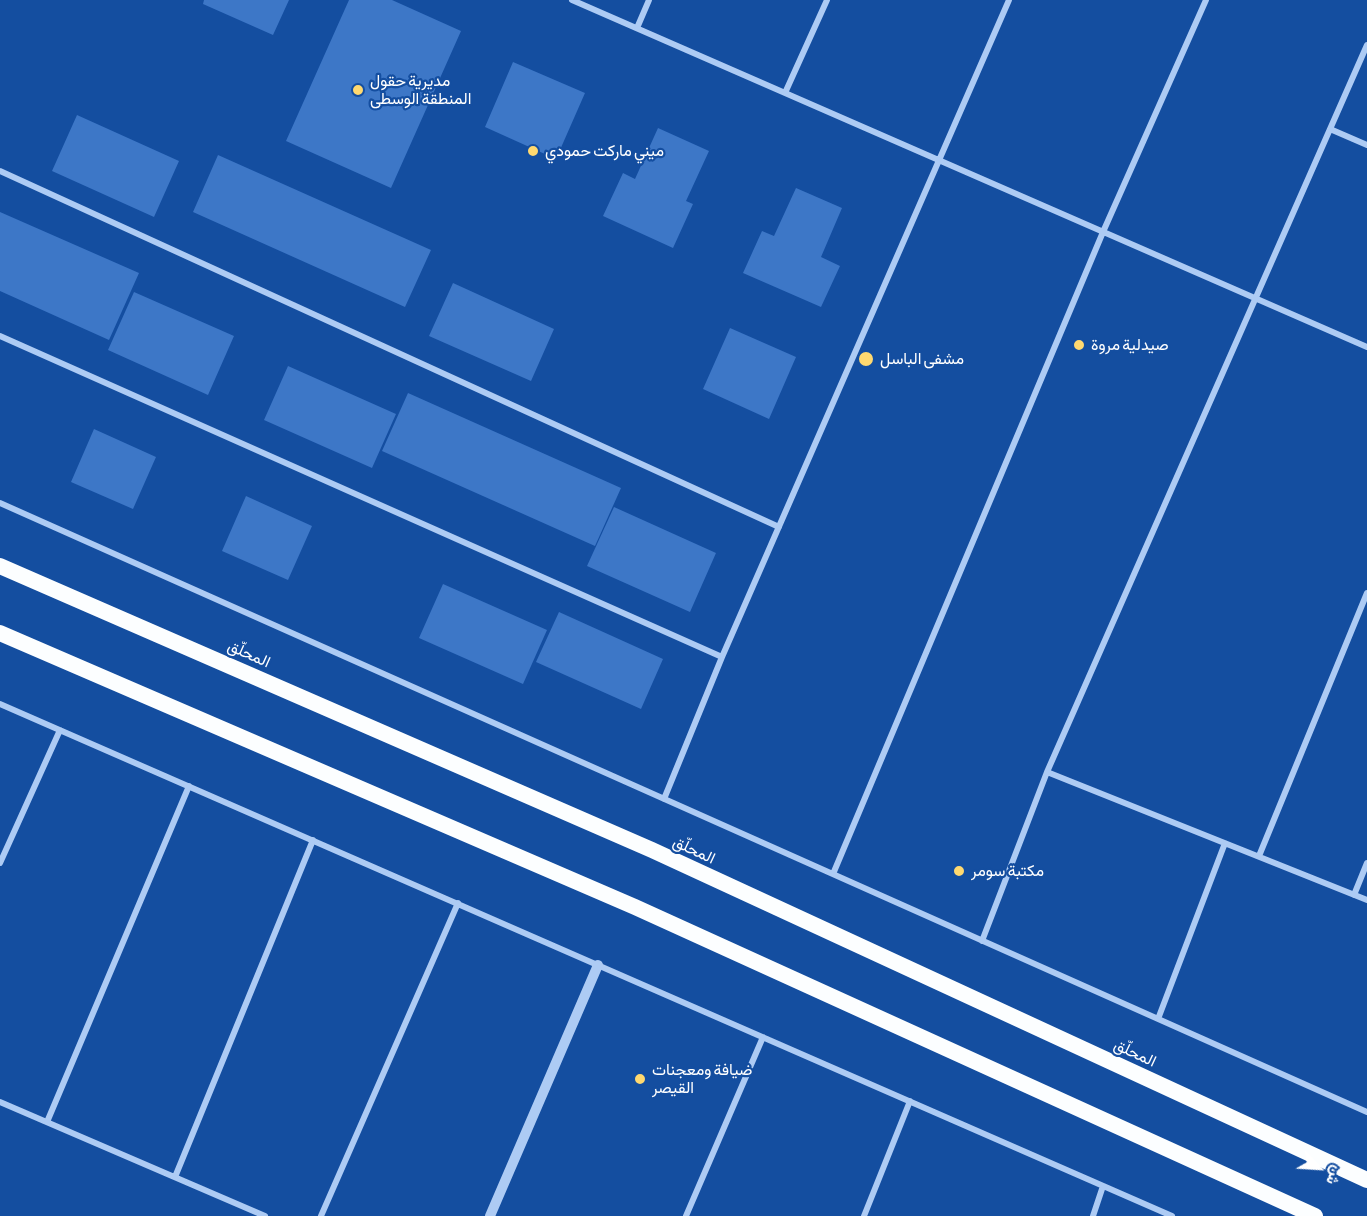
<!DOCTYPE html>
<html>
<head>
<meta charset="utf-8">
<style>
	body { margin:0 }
	#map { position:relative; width:1367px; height:1216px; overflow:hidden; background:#144ea0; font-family:"Asap Condensed",Vazirmatn,sans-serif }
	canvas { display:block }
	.north { position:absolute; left:1289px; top:1138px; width:60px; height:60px; -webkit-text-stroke:4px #144ea0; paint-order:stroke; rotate:115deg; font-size:16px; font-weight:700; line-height:24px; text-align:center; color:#fff }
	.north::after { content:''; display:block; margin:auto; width:21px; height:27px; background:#fff; clip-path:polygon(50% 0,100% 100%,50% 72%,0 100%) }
</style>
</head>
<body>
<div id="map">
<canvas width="1367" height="1216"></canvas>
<div class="north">ش</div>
</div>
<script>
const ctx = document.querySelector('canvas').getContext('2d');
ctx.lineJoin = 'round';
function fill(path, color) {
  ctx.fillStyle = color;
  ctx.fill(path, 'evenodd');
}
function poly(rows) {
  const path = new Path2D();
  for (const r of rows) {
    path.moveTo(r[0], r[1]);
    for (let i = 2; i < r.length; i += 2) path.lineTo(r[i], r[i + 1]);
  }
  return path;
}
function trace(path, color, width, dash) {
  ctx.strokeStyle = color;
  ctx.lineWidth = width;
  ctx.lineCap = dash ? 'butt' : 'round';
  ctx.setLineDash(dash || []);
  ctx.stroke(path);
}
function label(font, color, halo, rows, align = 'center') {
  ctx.font = font + ' "Asap Condensed",Vazirmatn,sans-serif';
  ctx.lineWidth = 4.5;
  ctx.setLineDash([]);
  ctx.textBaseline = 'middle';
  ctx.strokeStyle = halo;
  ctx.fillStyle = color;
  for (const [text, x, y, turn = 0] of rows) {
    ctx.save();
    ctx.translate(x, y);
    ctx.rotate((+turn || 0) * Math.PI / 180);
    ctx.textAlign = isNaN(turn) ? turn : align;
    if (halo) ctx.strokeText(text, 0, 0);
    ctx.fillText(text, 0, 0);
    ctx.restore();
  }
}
const building = poly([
	[204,0,289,0,273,35,203,4],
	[349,0,392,0,461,31,391,188,286,141],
	[513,62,585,93,556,159,485,127],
	[77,115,179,161,154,217,52,171],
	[658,128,709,151,686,201,693,204,673,248,603,216,623,173,635,179],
	[218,155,431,250,405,307,193,212],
	[796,188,842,208,821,257,840,266,821,307,743,273,762,231,774,236],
	[0,212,139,273,109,340,0,291],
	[453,283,554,329,531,381,429,336],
	[134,292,234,336,208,395,108,350],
	[730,328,796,357,769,419,703,389],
	[288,366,396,414,372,468,264,420],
	[408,393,621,488,595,546,382,451],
	[94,429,156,457,133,509,71,482],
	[246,496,312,526,288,580,222,551],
	[614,507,716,553,690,612,587,566],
	[443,584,547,630,523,684,419,638],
	[559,612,663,659,641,709,536,662]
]);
const minor = poly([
	[572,0,1367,347],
	[637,28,649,0],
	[785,93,827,0],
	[1330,129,1367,145],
	[0,171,779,527],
	[0,336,722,657],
	[0,503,1367,1112],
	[0,704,1172,1216],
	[1047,772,1367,900],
	[664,799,722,657,1009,0],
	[1259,856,1367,593],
	[0,863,60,730],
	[833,874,1103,232,1206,0],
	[1354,895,1367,863],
	[982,941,1047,772,1367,45],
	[1158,1019,1225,843],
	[0,1102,265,1216],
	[47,1122,189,786],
	[175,1177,313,840],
	[321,1216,458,903],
	[686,1216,763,1037],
	[864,1216,910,1101],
	[1093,1216,1103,1186]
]);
const tertiary = poly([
	[490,1216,598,965]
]);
const trunk = poly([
	[0,566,652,850,1367,1180],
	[0,633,635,907,1315,1216]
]);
const markers = [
	[358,90,6,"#ffd970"],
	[533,151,6,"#ffd970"],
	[1079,345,6,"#ffd970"],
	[866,359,8,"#ffd970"],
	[959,871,6,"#ffd970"],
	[640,1079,6,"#ffd970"]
];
const poiNames = [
	["مديرية حقول",370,81],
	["المنطقة الوسطى",370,99],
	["ميني ماركت حمودي",545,151],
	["صيدلية مروة",1091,345],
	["مشفى الباسل",880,359],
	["مكتبة سومر",971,871],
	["ضيافة ومعجنات",652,1070],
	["القيصر",652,1088]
];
const streetNames = [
	["المحلّق",249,654,24],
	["المحلّق",694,850,25],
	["المحلّق",1135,1053,25]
];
fill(building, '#3d77c7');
trace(minor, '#adcbf4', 6);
trace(tertiary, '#adcbf4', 10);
trace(trunk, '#fcfeff', 16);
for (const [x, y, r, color] of markers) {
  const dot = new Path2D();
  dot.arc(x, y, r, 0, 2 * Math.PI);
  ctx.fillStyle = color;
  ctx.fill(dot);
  trace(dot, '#144ea0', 2);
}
label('16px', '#fff', '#144ea0', poiNames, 'left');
label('16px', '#fff', '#144ea0', streetNames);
</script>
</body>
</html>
